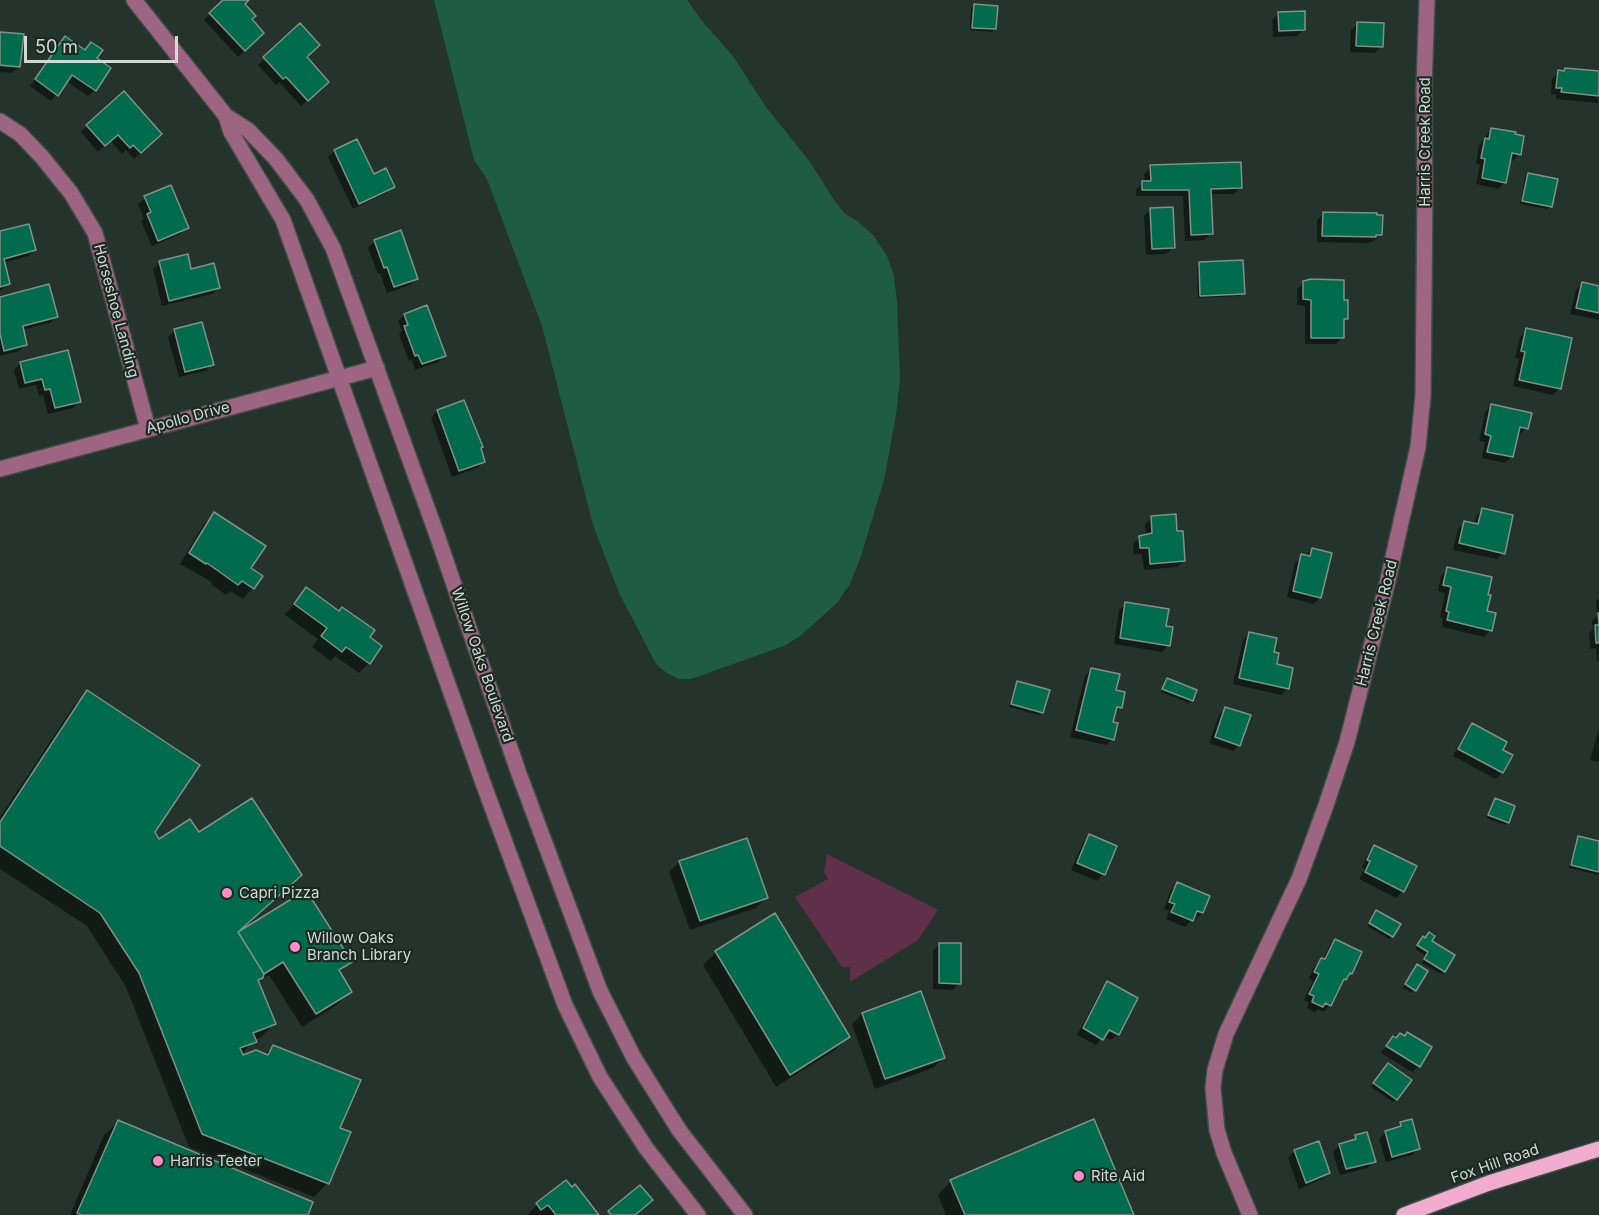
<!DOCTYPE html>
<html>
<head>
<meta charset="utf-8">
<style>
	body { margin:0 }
	#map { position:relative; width:1599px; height:1215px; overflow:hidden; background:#24332c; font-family:Inter,sans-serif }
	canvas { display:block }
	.scale { position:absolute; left:24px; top:36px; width:154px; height:27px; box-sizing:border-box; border:3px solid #d0d9d5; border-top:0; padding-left:8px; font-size:18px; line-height:21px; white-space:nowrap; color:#d0d9d5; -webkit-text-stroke:4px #1b2922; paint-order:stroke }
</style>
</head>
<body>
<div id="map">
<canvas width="1599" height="1215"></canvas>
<div class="scale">50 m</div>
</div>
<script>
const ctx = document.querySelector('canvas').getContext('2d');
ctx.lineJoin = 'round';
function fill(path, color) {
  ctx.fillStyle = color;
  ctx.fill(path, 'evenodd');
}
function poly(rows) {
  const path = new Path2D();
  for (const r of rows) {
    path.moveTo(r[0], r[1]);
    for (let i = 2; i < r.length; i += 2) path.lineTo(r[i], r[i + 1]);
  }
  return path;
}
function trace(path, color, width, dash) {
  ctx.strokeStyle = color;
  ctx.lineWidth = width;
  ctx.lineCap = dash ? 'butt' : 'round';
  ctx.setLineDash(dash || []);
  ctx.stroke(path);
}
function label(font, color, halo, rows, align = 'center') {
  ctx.font = font + ' Inter,sans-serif';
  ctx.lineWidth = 4.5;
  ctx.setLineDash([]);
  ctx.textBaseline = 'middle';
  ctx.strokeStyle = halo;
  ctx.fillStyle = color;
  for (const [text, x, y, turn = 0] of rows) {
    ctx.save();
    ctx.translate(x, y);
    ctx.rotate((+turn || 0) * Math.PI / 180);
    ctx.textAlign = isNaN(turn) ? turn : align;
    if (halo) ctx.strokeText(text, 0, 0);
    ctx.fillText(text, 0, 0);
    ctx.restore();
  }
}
const green = poly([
	[827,854,938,910,918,940,850,982,850,967,842,967,795,897,828,879,824,872]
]);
const water = poly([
	[434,0,687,0,702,21,733,56,766,107,810,162,836,203,845,214,856,220,874,236,887,256,894,276,897,302,900,379,896,415,884,480,861,556,850,584,837,603,799,637,784,646,691,679,679,679,667,673,656,664,619,593,593,525,542,326,487,179,474,160]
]);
const shadow = poly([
	[226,0,247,0,243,4,250,20,262,33,238,57,204,20],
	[974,6,995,29,992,32,970,30,971,8],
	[1279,13,1303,30,1297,36,1273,37,1272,20],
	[1358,23,1381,46,1375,53,1350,52,1351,30],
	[300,25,305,58,327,82,301,106,279,82,276,85,258,65],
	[0,33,19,67,12,73,0,72,0,67,15,68,15,65,0,64],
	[65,38,95,59,95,90,88,96,66,81,51,101,30,86],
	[1565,69,1599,73,1598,103,1556,99,1556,94,1551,94,1552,79,1559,72,1562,72],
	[87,126,154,141,134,159,126,150,122,154,110,140,98,152,81,132],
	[1491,129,1519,154,1513,161,1509,160,1505,182,1498,189,1476,184,1480,165,1476,164,1479,146],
	[335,151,373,176,393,187,386,193,353,209,328,157],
	[1151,167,1240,187,1234,194,1210,194,1211,233,1204,240,1185,241,1183,196,1136,196,1136,189,1145,183,1144,174],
	[1528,174,1551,206,1548,209,1520,204,1525,177],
	[145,198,187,228,180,234,152,246,141,221,144,219,138,204],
	[1151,209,1173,248,1166,254,1146,255,1144,216],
	[1324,214,1381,234,1374,241,1368,243,1317,242,1317,220],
	[0,233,35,250,28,256,3,263,9,284,0,291],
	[375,241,417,278,410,285,387,293,380,273,378,274,368,248],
	[160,263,190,271,218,288,212,294,162,306,153,269],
	[1199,264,1243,293,1240,296,1198,298,1197,267],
	[1304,282,1342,302,1346,318,1343,321,1342,338,1336,344,1305,344,1305,306,1297,305,1297,289],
	[1582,284,1598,288,1599,285,1599,320,1570,314,1576,290],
	[0,298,56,316,50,323,22,330,26,344,19,351,0,356],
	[404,315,444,355,438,362,415,370,412,360,409,361,399,334,402,331,398,321],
	[175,330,212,364,205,371,179,377,168,337],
	[1527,330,1560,388,1553,395,1513,386,1519,358,1515,358,1520,337],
	[21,363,80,401,73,408,48,414,43,395,39,396,36,385,19,389,14,370],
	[463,402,484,461,477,468,452,477,431,418,437,411],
	[1492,406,1527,428,1520,434,1517,434,1512,456,1505,463,1482,458,1485,442,1479,441,1485,412],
	[1482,510,1503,553,1497,559,1453,550,1458,529,1465,523,1474,525,1476,516],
	[214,514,249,569,261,576,253,588,243,599,231,591,226,595,211,584,212,582,180,564,204,524],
	[1152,518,1176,533,1184,561,1177,567,1144,570,1142,554,1134,554,1133,544,1139,538,1146,536,1145,524],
	[1312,550,1320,598,1313,604,1287,597,1295,563],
	[1448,569,1485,612,1491,630,1484,637,1442,627,1443,618,1440,618,1445,593,1438,591,1441,576],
	[306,589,380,646,369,663,359,673,335,656,331,661,312,647,318,639,285,615],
	[1599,598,1599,661,1597,661,1596,648,1590,649,1589,633,1593,629,1592,621,1597,616,1596,601],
	[1126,604,1165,627,1168,645,1162,652,1114,644,1119,610],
	[1250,633,1275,665,1287,689,1281,695,1233,684,1243,640],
	[1092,669,1114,691,1120,707,1114,714,1111,723,1113,739,1106,745,1070,737,1085,676],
	[1167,680,1192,700,1189,703,1161,692],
	[1017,683,1042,712,1039,715,1009,707,1015,686],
	[87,692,153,832,159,841,198,834,287,888,239,931,240,932,350,962,339,973,350,991,337,1005,302,1027,269,975,258,982,274,1024,261,1037,254,1040,237,1059,265,1055,273,1046,338,1129,327,1183,314,1197,189,1147,126,987,87,926,0,869,0,817,74,706],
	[1225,708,1239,745,1233,751,1209,743,1219,715],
	[1472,725,1501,750,1502,772,1496,779,1453,756,1466,732],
	[1599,728,1599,762,1590,760],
	[1495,800,1507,822,1505,825,1486,818],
	[1089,836,1103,874,1097,881,1071,870,1083,843],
	[1578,838,1599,843,1599,875,1569,868,1576,840],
	[746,840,766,898,756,908,690,930,669,872,679,862],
	[1375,847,1403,891,1396,898,1359,879,1365,868,1362,867,1368,854],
	[1178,884,1202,913,1195,919,1193,918,1185,927,1166,919,1169,911,1164,909,1171,890],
	[1376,912,1392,936,1389,939,1367,926],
	[1335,940,1350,973,1339,985,1330,1005,1323,1012,1318,1009,1315,1012,1307,1008,1309,1003,1304,1000,1313,981,1309,978,1315,966,1323,960,1329,947],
	[1420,941,1430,941,1444,971,1441,974,1422,963,1426,956,1415,949],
	[939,944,959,983,953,990,933,989,933,951],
	[716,952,848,1037,835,1050,776,1087,703,965],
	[1414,969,1426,972,1412,993,1403,988],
	[1107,983,1118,1034,1111,1040,1103,1036,1096,1045,1077,1035,1101,990],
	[862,1014,943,1058,933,1068,875,1089,852,1024],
	[1407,1033,1419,1066,1412,1072,1381,1053,1393,1038,1395,1040,1404,1037],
	[1385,1067,1410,1080,1393,1102,1371,1087],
	[118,1122,306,1215,70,1215,104,1135],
	[1401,1123,1418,1148,1412,1155,1386,1162,1379,1139,1386,1132,1395,1130],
	[1356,1137,1374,1162,1367,1168,1340,1175,1333,1152,1340,1145,1350,1142],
	[1295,1151,1328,1172,1322,1179,1299,1189,1288,1158],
	[951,1181,1133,1215,946,1215,938,1195],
	[566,1182,597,1215,527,1215,537,1205]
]);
const building = poly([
	[223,0,249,0,245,4,256,16,252,19,264,33,245,51,209,13,223,0],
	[974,4,998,6,996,29,972,28,974,4],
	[1305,11,1305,30,1279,31,1278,12,1305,11],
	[1357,22,1384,23,1383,47,1356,46,1357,22],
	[300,23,320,45,307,57,329,82,308,101,286,77,283,79,263,57,300,23],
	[0,32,24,34,20,67,0,65,0,32],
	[65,36,85,50,91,42,103,50,97,58,111,68,96,91,72,75,58,96,35,79,65,36],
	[1565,68,1599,71,1599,96,1561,92,1562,88,1556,88,1558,70,1564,71,1565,68],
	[124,91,162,134,141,153,133,145,130,148,118,135,105,146,86,125,124,91],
	[1491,128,1516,132,1515,134,1524,136,1521,155,1512,153,1506,183,1482,178,1485,159,1481,158,1485,138,1489,139,1491,128],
	[357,139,374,174,386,168,395,187,359,204,334,150,357,139],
	[1241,162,1242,188,1211,189,1213,234,1191,235,1189,190,1142,190,1142,181,1151,181,1150,165,1241,162],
	[1528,173,1558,179,1552,207,1522,201,1528,173],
	[171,185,189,228,158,241,147,214,151,212,144,196,171,185],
	[1173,207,1175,248,1152,249,1150,208,1173,207],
	[1323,212,1377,213,1377,215,1383,215,1382,235,1376,235,1376,237,1322,236,1323,212],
	[29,224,36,250,4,259,10,284,0,287,0,231,29,224],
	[401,230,418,279,394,287,387,267,384,268,374,240,401,230],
	[188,254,191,269,214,263,220,288,169,301,159,261,188,254],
	[1243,260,1245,294,1200,296,1199,262,1243,260],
	[1311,279,1344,280,1344,300,1348,300,1348,319,1344,319,1344,338,1311,338,1311,300,1303,299,1303,281,1311,279],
	[1582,282,1599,286,1599,313,1576,308,1582,282],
	[49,284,58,317,23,326,27,345,4,351,0,334,0,297,49,284],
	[427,305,446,356,422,364,418,355,415,356,404,326,408,325,404,314,427,305],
	[202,322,214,365,185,372,174,329,202,322],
	[1526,328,1572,338,1561,389,1519,380,1525,352,1521,351,1526,328],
	[68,350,81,402,55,408,50,389,45,390,42,379,25,383,20,362,68,350],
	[464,400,483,447,481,448,485,462,459,471,437,410,464,400],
	[1491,404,1532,413,1528,429,1520,427,1513,457,1487,452,1491,436,1485,434,1491,404],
	[1482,508,1513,515,1505,554,1459,543,1464,521,1478,524,1482,508],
	[214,512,266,546,251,568,263,576,254,589,242,581,238,585,207,563,206,564,189,553,214,512],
	[1176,514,1177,531,1183,531,1185,561,1150,564,1149,548,1140,548,1139,536,1152,533,1151,516,1176,514],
	[1312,548,1332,553,1321,598,1293,591,1301,554,1310,556,1312,548],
	[1447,567,1492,577,1488,595,1491,595,1487,611,1496,613,1492,631,1447,620,1449,612,1446,611,1451,587,1443,585,1447,567],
	[306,587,339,611,342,607,375,630,370,637,382,646,370,664,346,647,342,652,321,636,327,628,294,604,306,587],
	[1125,602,1169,609,1166,626,1173,627,1170,646,1120,638,1125,602],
	[1598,613,1599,613,1599,643,1596,643,1595,625,1599,625,1598,613],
	[1249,632,1277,638,1274,652,1279,653,1277,664,1293,668,1289,689,1239,678,1249,632],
	[1091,668,1120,674,1116,690,1125,692,1122,708,1117,707,1113,722,1118,723,1114,740,1076,730,1091,668],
	[1167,678,1197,690,1193,701,1162,689,1167,678],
	[1017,681,1050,690,1043,713,1011,704,1017,681],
	[87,690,200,765,155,832,159,839,190,819,199,832,252,798,302,875,238,932,264,974,263,978,258,980,276,1024,253,1033,257,1042,240,1048,243,1055,256,1050,268,1055,273,1045,361,1080,340,1128,351,1132,329,1184,202,1134,139,973,100,913,0,846,0,822,87,690],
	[1225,707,1251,715,1240,746,1215,737,1225,707],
	[1472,723,1507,742,1503,750,1513,755,1503,773,1458,749,1472,723],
	[1495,798,1515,806,1509,823,1488,815,1495,798],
	[1089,834,1117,846,1105,875,1077,863,1089,834],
	[1578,836,1599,841,1599,872,1571,865,1578,836],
	[747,838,768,898,700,921,679,861,747,838],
	[1374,845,1417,866,1404,892,1365,872,1370,861,1367,860,1374,845],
	[1177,882,1210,896,1203,913,1197,911,1193,921,1171,912,1175,904,1169,902,1177,882],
	[306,890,352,962,339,970,352,992,316,1014,283,962,264,974,238,932,306,890],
	[1376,910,1401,924,1393,937,1369,923,1376,910],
	[775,913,850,1037,790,1075,715,951,775,913],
	[1429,932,1435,936,1432,941,1455,955,1445,972,1424,959,1428,952,1417,945,1423,936,1425,938,1429,932],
	[1335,939,1362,952,1352,974,1350,973,1346,980,1344,979,1331,1006,1325,1003,1323,1007,1312,1002,1314,996,1309,994,1319,974,1314,972,1321,958,1325,959,1335,939],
	[939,943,961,943,961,984,939,983,939,943],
	[1417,964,1428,971,1416,991,1405,984,1417,964],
	[1107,981,1138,998,1119,1035,1109,1030,1103,1040,1083,1028,1107,981],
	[921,991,945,1058,885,1079,862,1013,921,991],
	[1407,1032,1432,1047,1420,1067,1386,1046,1393,1036,1396,1038,1400,1033,1405,1036,1407,1032],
	[1388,1063,1412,1080,1397,1100,1373,1083,1388,1063],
	[1094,1119,1134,1215,965,1215,950,1180,1094,1119],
	[1412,1119,1420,1149,1392,1157,1385,1131,1401,1126,1400,1122,1412,1119],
	[118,1120,313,1202,308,1215,81,1215,77,1213,118,1120],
	[1367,1132,1376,1162,1346,1169,1339,1144,1356,1139,1355,1135,1367,1132],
	[1319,1141,1330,1173,1306,1183,1294,1150,1319,1141],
	[566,1180,572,1187,575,1184,599,1215,556,1215,548,1205,541,1210,536,1203,566,1180],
	[640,1185,653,1200,635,1215,611,1215,608,1211,640,1185]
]);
const minor = poly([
	[134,0,226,116,248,130,276,159,307,200,333,248,437,535,518,771,600,991,634,1058,679,1130,745,1215],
	[226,116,231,132,283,220,482,780,565,1005,600,1077,646,1148,698,1215],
	[0,121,20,134,42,157,71,193,95,233,148,429],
	[0,469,377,368],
	[1250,1215,1224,1153,1217,1130,1213,1088,1215,1070,1226,1034,1299,879,1325,808,1347,742,1387,584,1418,447,1423,396,1425,192,1424,88,1427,0]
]);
const major = poly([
	[1404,1215,1489,1183,1599,1149]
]);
const markers = [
	[227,893,6,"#fa8fc7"],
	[295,947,6,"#fa8fc7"],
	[158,1161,6,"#fa8fc7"],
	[1079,1176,6,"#fa8fc7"]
];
const streetNames = [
	["Harris Creek Road",1425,142,-90],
	["Horseshoe Landing",116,311,75],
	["Apollo Drive",188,418,-15],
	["Harris Creek Road",1377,623,-76],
	["Willow Oaks Boulevard",482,665,71],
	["Fox Hill Road",1495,1164,-19]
];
const poiNames = [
	["Capri Pizza",239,893],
	["Willow Oaks",307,938],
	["Branch Library",307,955],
	["Harris Teeter",170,1161],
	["Rite Aid",1091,1176]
];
fill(green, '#60304a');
fill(water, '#1f5c46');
fill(shadow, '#0007');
fill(building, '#006c4d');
trace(building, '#809189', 1.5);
trace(minor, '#404e47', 18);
trace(major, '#404e47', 18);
trace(minor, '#9e6582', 15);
trace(major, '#f2accf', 15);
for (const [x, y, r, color] of markers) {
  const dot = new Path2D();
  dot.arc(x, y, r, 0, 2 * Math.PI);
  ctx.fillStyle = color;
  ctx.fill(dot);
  trace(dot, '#1b2922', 2);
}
label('15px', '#d0d9d5', '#1b2922', streetNames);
label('15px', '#d0d9d5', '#1b2922', poiNames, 'left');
</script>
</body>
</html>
